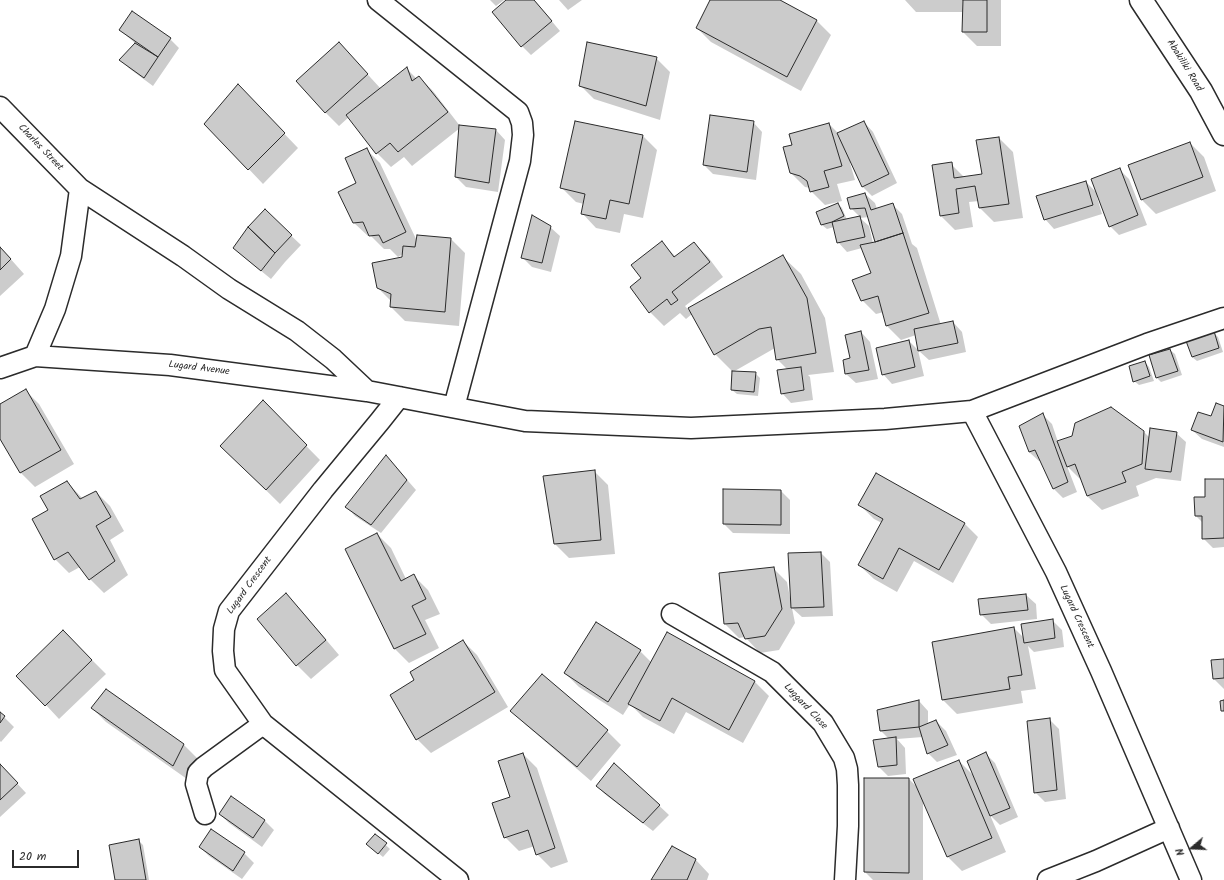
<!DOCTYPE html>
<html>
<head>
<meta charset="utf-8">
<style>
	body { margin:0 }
	#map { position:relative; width:1224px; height:880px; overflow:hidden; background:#fff; font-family:Kalam,sans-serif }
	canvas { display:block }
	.north { position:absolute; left:1172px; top:828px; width:40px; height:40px; -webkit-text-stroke:3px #fff; paint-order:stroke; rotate:251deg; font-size:11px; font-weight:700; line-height:16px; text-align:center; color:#2b2b2b }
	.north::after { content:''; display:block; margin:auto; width:14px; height:18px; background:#2b2b2b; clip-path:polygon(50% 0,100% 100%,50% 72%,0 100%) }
	.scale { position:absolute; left:12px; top:850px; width:67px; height:18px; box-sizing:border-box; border:2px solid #2b2b2b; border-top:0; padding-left:5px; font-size:12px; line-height:14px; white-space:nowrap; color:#2b2b2b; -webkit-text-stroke:3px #fff; paint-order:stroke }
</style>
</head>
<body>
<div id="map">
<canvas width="1224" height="880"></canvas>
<div class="north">N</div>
<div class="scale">20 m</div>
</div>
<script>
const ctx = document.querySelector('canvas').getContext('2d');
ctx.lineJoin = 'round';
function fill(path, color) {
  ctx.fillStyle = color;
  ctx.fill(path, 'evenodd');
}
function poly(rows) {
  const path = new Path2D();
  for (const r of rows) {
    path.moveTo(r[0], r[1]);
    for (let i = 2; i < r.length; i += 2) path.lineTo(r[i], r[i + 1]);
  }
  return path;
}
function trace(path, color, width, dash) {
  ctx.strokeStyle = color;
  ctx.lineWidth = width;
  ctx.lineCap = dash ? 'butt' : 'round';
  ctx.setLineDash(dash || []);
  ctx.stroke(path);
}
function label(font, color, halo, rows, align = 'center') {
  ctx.font = font + ' Kalam,sans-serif';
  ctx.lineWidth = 3;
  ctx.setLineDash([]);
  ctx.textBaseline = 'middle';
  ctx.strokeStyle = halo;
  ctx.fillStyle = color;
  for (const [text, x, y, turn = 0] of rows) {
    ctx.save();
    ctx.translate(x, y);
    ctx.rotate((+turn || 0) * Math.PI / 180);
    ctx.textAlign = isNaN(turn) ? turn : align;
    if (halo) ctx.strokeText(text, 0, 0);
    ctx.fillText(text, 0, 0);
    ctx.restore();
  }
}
const shadow = poly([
	[490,0,504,0,496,6],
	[508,0,534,0,560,31,531,55,522,46],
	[559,0,582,0,568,10],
	[712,0,778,0,817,21,831,35,801,91,711,42,697,28],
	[905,0,1001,0,1001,46,977,46,963,32,963,12,916,12],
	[120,30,170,39,179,48,153,86,130,69,121,60,136,44],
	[339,43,381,89,407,69,417,79,419,77,433,91,460,126,496,130,505,140,498,192,466,187,456,177,460,128,412,166,404,157,391,167,377,153,349,117,339,126,325,112],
	[656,58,670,72,660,120,594,99,580,85],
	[252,100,298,148,263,184,206,124],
	[575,122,643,136,657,150,643,218,624,214,620,233,596,228,582,213,584,204,576,202,562,188],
	[753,122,762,132,756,180,713,174,704,165],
	[864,122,873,132,897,183,872,196,862,186,851,163,850,163,855,180,837,184,842,201,825,205,811,191,811,188,805,187,791,173,793,145,829,124,839,134],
	[999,138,1013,152,1023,218,994,222,980,208,979,201,969,202,973,227,955,230,941,216,951,164,965,178,983,175],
	[1190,143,1204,157,1216,191,1156,214,1142,200,1129,166],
	[366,149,380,163,417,241,451,239,465,253,459,326,405,321,391,307,392,302,378,288,403,258,403,254,398,257,390,249,384,249,371,236,368,236,353,222,358,184],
	[1119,169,1129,179,1147,225,1119,235,1110,226,1098,196,1097,197,1102,214,1054,229,1045,219,1086,182,1097,193],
	[865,194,875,203,877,209,893,205,902,214,912,244,917,248,941,325,953,322,962,332,966,352,929,360,919,351,916,335,901,340,887,326,884,312,876,314,862,300,872,273,862,248,847,252,838,242,834,227,827,229,822,225,838,204,842,208,847,220,860,217,851,208],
	[869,217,876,243,873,243,869,226,860,218],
	[265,211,301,245,285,262,271,279,244,257,235,248],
	[550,227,560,236,551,272,532,267,523,258],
	[662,243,676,257,694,243,708,257,723,277,685,306,691,313,782,256,801,274,825,318,834,372,808,375,810,377,813,400,791,403,782,393,788,370,777,359,775,348,733,372,755,373,760,378,758,396,737,394,732,390,733,372,715,354,692,314,686,319,680,313,664,326,650,312,643,278],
	[0,247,24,274,0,296],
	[861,332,870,342,878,379,856,383,846,374,844,361,851,359],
	[1213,332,1218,337,1223,352,1197,361,1192,357],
	[909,341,918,350,924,376,892,384,883,374],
	[1170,350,1175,354,1182,375,1161,382,1157,378],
	[1145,362,1149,367,1154,381,1139,385,1134,381],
	[25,390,39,404,74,464,35,487,21,473,0,437,0,405],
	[263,402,320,460,280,504,221,446],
	[1216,404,1224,407,1224,447,1202,439,1192,430,1211,418],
	[1042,414,1052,424,1058,442,1143,431,1150,438,1176,433,1186,442,1181,481,1156,478,1136,486,1139,496,1102,510,1087,496,1081,480,1067,466,1077,492,1063,498,1054,489,1041,461,1039,461,1029,452],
	[395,466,416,490,381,533,355,516,346,506],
	[594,471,608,485,615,554,569,558,555,544],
	[1224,480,1224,547,1213,548,1203,538,1203,523,1196,516,1206,498],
	[67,482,83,499,96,492,110,506,124,531,110,540,128,575,104,593,90,579,80,567,69,573,55,559,49,510],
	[781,491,790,500,790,534,733,533,724,524],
	[860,505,964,523,978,537,953,583,914,561,897,592,874,579,859,565,882,523,874,519],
	[377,534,391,548,406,579,414,576,428,590,440,614,425,620,439,648,409,663,395,649],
	[821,553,830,562,833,616,802,617,792,608,795,623,779,650,760,653,745,637,739,638,725,624,720,574,773,568,787,582,790,598,792,598],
	[286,595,300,609,339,655,311,679,297,665,258,619],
	[1026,595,1036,604,1037,619,991,624,981,614],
	[1052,620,1062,630,1064,647,1034,652,1028,646,1036,689,1021,691,1023,703,957,714,943,700,1014,628,1025,639],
	[667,633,755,682,769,696,743,743,686,712,674,734,643,717,630,704,623,715,579,687,565,673,640,651,652,663],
	[463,641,477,655,508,707,431,753,417,739,416,681],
	[77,645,106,674,59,719,46,705],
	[1224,660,1224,689,1214,679,1212,661],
	[542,675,607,731,621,745,591,781,526,725,512,711],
	[919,701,928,711,928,724,936,721,946,731,957,755,937,762,928,753,923,737,897,739,905,748,906,774,888,776,879,767,889,739,881,731,878,711],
	[92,708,184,745,198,759,187,779,106,722],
	[0,713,14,727,1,742,0,741],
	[1049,719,1059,729,1066,799,1045,802,1035,792],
	[523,754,537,768,568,862,551,868,537,854,535,846,519,851,505,837,511,798],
	[986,754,995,763,1018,817,1000,825,990,815,1006,852,962,871,948,857,923,799,923,880,873,880,865,872,865,779,909,779,919,789,959,761,975,777],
	[615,764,669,815,653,831,606,795,597,786],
	[0,765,26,793,0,817],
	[220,814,265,821,274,830,262,847,229,823],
	[211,830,244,853,254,863,242,879,209,856,200,847],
	[375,835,390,849,383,857,372,848],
	[138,840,143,845,149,880,116,880],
	[695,859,709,874,707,880,653,880]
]);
const building = poly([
	[506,0,534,0,552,21,521,47,492,12,506,0],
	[710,0,780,0,817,20,787,77,696,28,710,0],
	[963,0,987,0,987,32,962,32,963,0],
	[132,11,171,38,158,57,119,30,132,11],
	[339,42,368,74,325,113,296,81,339,42],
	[587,42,657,57,646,106,579,86,587,42],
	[135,43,158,57,144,78,119,60,135,43],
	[407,67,412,81,419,76,448,112,398,152,390,143,376,154,346,115,407,67],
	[238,84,285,133,248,170,204,124,238,84],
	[710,115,754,121,747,172,703,165,710,115],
	[575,121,643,135,629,204,610,200,606,219,581,214,585,194,560,188,575,121],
	[864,121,889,174,862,187,837,133,864,121],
	[829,123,842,166,824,171,829,187,810,192,807,181,800,176,790,173,783,147,792,145,789,134,829,123],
	[459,125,496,129,489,183,455,177,459,125],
	[999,137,1009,204,979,208,975,186,956,189,959,213,940,216,932,165,952,162,954,178,982,174,976,140,999,137],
	[1190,142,1203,177,1141,200,1128,165,1190,142],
	[367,148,406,232,383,243,379,235,369,236,363,222,353,223,338,192,356,183,345,158,367,148],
	[1120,168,1138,215,1109,227,1091,179,1120,168],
	[1086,181,1093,205,1044,220,1036,196,1086,181],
	[865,193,871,210,893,203,903,233,875,242,865,208,850,209,847,198,865,193],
	[838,203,844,216,832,222,821,225,816,212,838,203],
	[265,209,292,235,275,253,248,227,265,209],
	[532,215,551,226,542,263,521,258,532,215],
	[860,216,865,237,837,243,832,222,860,216],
	[248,227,275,253,261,271,233,248,248,227],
	[903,233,929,313,886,326,878,296,861,301,852,280,871,273,860,245,875,242,903,233],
	[417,235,451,238,445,312,390,307,391,294,377,288,372,263,402,257,403,246,415,247,417,235],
	[662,241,674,257,694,242,710,262,672,292,678,300,671,305,667,299,649,313,630,287,641,278,631,265,662,241],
	[0,247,11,259,0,270,0,247],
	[783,255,807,298,816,353,776,360,771,327,759,329,714,355,688,308,783,255],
	[953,321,958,343,918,351,914,329,953,321],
	[861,331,869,370,845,374,843,360,850,358,845,335,861,331],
	[1214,331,1219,348,1192,357,1186,341,1214,331],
	[909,340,915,367,882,375,876,348,909,340],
	[1170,349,1178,371,1156,378,1149,355,1170,349],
	[1145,361,1150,376,1133,382,1129,366,1145,361],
	[801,367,804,390,781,394,777,370,801,367],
	[732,371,756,372,754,392,731,390,732,371],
	[26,389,61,450,20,473,0,439,0,404,26,389],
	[263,400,307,445,266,490,220,446,263,400],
	[1216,403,1224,406,1223,442,1191,430,1198,412,1211,416,1216,403],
	[1111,407,1144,431,1142,464,1122,472,1126,482,1087,496,1075,464,1067,467,1057,441,1072,436,1075,423,1111,407],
	[1043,413,1068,482,1053,489,1035,450,1029,452,1019,426,1043,413],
	[1150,428,1177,432,1171,472,1145,469,1150,428],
	[386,455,407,480,371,525,345,507,386,455],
	[595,470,601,540,554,544,543,476,595,470],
	[876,473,965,523,939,570,899,548,883,579,858,565,883,519,858,505,876,473],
	[1205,479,1224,479,1224,538,1202,539,1202,516,1195,516,1194,497,1205,497,1205,479],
	[67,481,80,499,96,491,111,517,96,526,115,561,89,580,68,552,54,560,32,519,48,510,40,496,67,481],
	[723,489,781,490,781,525,723,524,723,489],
	[377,533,401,581,414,574,426,599,412,606,426,634,394,649,345,549,377,533],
	[821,552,824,607,791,608,788,553,821,552],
	[774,567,782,609,765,636,745,639,738,623,724,624,719,573,774,567],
	[286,593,326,640,296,666,257,619,286,593],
	[1026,594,1028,610,980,615,978,599,1026,594],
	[1053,619,1055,638,1024,643,1021,624,1053,619],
	[596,622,641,650,608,702,564,673,596,622],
	[1014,627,1022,675,1008,677,1010,689,942,700,932,642,1014,627],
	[63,630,92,660,45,706,16,676,63,630],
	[667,632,755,681,729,730,672,698,660,721,628,704,667,632],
	[463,640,495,692,416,740,390,695,414,680,410,672,463,640],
	[1224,659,1224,678,1213,679,1211,660,1224,659],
	[542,674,608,730,577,767,510,711,542,674],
	[106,689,184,744,173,766,91,708,106,689],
	[919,700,919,727,880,731,877,710,919,700],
	[1224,700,1224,711,1221,711,1220,701,1224,700],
	[0,712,5,716,0,723,0,712],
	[1050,718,1057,790,1034,793,1027,721,1050,718],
	[936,720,948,745,927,754,919,727,936,720],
	[896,737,897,765,878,767,873,740,896,737],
	[986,752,1010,808,990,816,967,761,986,752],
	[523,753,555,848,536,855,528,830,504,838,492,803,510,797,498,761,523,753],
	[959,760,992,838,947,857,913,779,959,760],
	[614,763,660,805,643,823,596,786,614,763],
	[0,764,18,783,0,800,0,764],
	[864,778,909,778,909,873,864,872,864,778],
	[231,796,265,820,253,838,219,814,231,796],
	[211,829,245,852,233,871,199,847,211,829],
	[375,834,387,843,378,854,366,844,375,834],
	[139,839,146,880,115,880,109,845,139,839],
	[672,846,696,859,687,880,651,880,672,846]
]);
const street = poly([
	[378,0,518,112,522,123,523,135,520,161,454,407],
	[0,107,80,189,183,256,229,289,297,331,333,359,367,391],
	[35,356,55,309,71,256,80,189],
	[0,368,35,356,170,365,367,391,525,421,691,428,885,419,972,411,1147,344,1224,318],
	[399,397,380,421,323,490,229,611,224,629,223,651,225,670,263,724,458,880],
	[972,411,1056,572,1101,671,1191,880],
	[672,614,772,672,823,723,844,758,847,769,848,785,848,826,845,880],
	[205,814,196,784,198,773,204,767,263,724],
	[1048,880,1096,861,1169,828]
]);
const secondary = poly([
	[1141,0,1201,91,1224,134]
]);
const streetNames = [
	["Abakiliki Road",1184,66,58],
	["Charles Street",40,148,46],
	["Lugard Avenue",199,369,7],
	["Lugard Crescent",250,586,-54],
	["Lugard Crescent",1076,617,65],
	["Luggard Close",805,707,47]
];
fill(shadow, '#0003');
fill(building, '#cbcbcb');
trace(building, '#2b2b2b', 1);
trace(street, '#2b2b2b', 23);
trace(secondary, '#2b2b2b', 25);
trace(street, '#fff', 20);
trace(secondary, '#fff', 22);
label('10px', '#2b2b2b', '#fff', streetNames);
</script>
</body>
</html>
